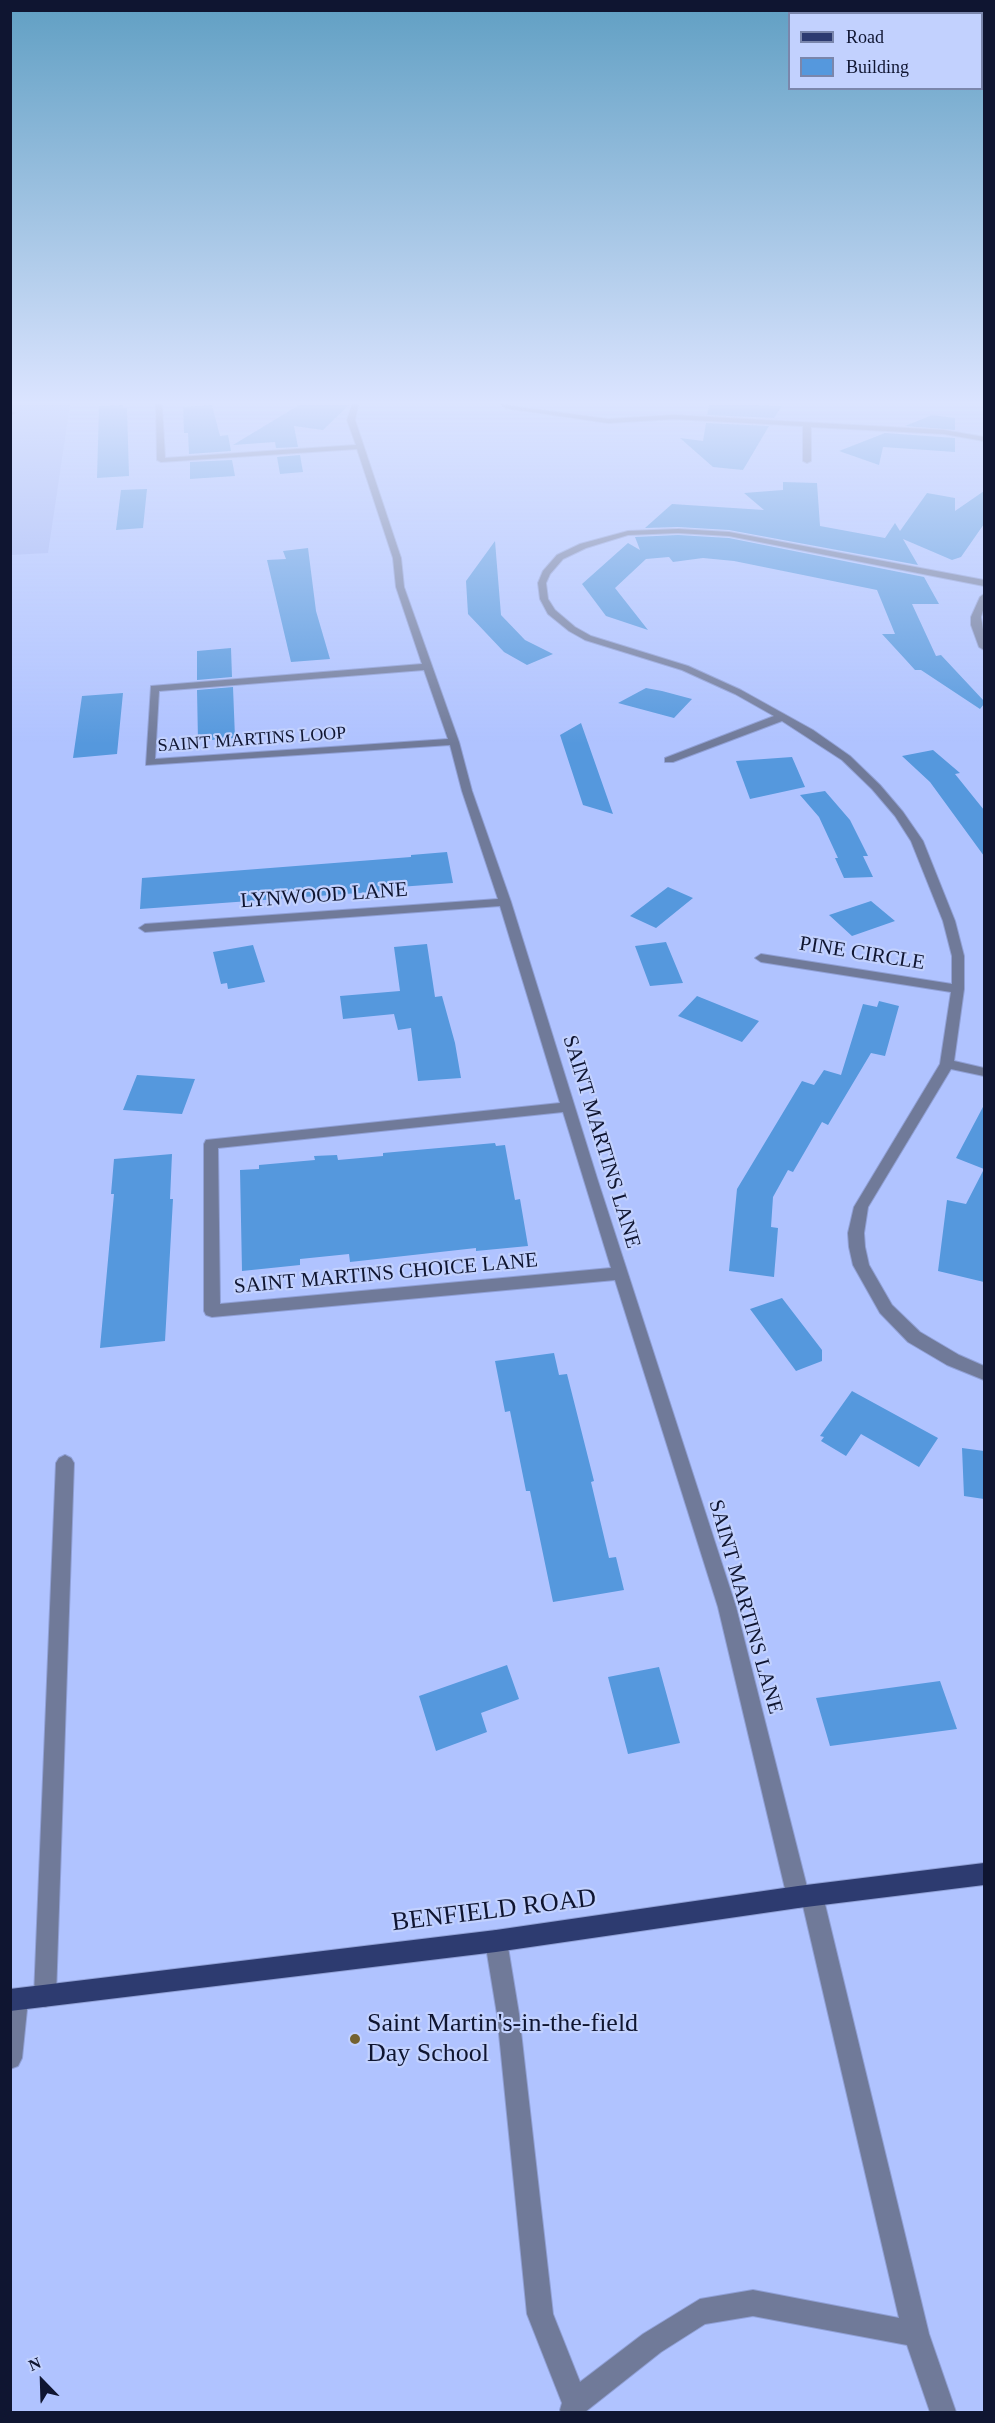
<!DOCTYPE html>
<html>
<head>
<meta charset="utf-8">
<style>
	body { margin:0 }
	#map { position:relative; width:995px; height:2423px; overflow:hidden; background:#b0c3ff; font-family:"Times New Roman",serif }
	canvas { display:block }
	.frame { position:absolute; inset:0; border:12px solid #0f1531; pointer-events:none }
	.legend { position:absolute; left:788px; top:12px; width:195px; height:78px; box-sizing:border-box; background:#c2d1fe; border:2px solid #7a86ac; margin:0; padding:8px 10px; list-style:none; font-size:18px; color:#0f1531 }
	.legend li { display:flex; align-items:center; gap:12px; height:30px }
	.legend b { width:30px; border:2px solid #7a86ac }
	.north { position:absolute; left:12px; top:2351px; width:60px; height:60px; -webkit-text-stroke:4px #c2d1fe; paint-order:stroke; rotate:337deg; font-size:16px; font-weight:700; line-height:24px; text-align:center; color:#0f1531 }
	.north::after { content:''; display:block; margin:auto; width:21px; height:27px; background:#0f1531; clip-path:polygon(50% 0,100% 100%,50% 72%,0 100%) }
</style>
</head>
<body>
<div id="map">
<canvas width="995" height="2423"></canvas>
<div class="frame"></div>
<ul class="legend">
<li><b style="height:8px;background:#2d3b70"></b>Road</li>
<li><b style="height:16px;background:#5598dd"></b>Building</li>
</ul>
<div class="north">N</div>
</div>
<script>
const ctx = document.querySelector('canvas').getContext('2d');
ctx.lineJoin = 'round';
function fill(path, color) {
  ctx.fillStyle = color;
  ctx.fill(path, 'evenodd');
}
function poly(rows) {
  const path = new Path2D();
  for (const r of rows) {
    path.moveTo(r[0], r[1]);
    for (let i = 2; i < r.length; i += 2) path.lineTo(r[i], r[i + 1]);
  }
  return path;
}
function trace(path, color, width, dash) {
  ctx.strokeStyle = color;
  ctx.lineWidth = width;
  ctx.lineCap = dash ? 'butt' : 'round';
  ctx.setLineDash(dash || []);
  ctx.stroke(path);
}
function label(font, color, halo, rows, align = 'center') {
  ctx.font = font + ' "Times New Roman",serif';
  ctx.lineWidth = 4.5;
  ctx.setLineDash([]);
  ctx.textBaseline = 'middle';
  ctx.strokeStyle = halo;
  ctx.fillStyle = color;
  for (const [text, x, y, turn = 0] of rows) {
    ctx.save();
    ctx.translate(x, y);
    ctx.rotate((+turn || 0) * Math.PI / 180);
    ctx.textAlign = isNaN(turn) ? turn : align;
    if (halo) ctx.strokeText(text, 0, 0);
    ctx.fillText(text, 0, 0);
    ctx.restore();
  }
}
const built = poly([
	[11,405,70,405,48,553,11,555]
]);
const building = poly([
	[123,405,123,408,127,408,129,476,97,478,99,406],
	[212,405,220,436,228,435,231,451,189,454,188,433,184,433,183,407],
	[299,405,349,405,323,430,294,426,298,447,276,448,275,442,233,445],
	[709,405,754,405,782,406,774,418,707,415],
	[932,415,955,418,955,430,905,426],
	[706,423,769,426,743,470,713,467,680,438,703,441],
	[885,433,955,438,955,452,883,447,879,465,839,451],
	[300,455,303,472,280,474,277,457],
	[232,460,235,476,190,479,190,462],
	[783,482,817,483,820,526,885,538,895,523,900,531,927,493,955,498,955,511,984,491,984,524,961,557,952,560,903,539,918,565,729,530,678,527,645,528,672,504,764,510,744,493,783,490],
	[147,489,143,528,116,530,121,490],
	[678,535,729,538,924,577,939,604,912,604,936,656,941,655,984,701,984,704,980,709,921,670,915,670,905,659,882,634,895,634,877,590,734,561,703,558,673,562,669,557,646,559,615,588,648,630,606,616,582,584,628,543,640,550,635,537],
	[495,541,501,615,525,640,553,654,527,665,504,652,468,614,466,581],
	[308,548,316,611,330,659,291,662,267,560,286,559,283,551],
	[231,648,232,677,197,680,197,651],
	[233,687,235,738,198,741,197,690],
	[646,688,662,691,692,699,674,718,618,703],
	[123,693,117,754,73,758,82,696],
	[581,723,613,814,583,805,560,735],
	[933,750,960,773,955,774,984,810,984,856,930,782,902,756],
	[792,757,805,787,750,799,736,761],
	[825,791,850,820,868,856,863,856,873,877,844,878,835,858,838,858,819,817,800,795],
	[447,852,453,883,399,887,400,890,140,909,142,878,411,857,411,855],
	[668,887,693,898,656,928,630,916],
	[871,901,895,921,852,936,829,915],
	[666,942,683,983,650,986,635,946],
	[427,944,435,997,442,996,455,1043,461,1078,418,1081,411,1028,398,1030,394,1014,343,1019,340,996,400,991,394,947],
	[253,945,265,982,228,989,227,983,221,984,213,952],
	[697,996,759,1021,742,1042,678,1016],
	[879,1001,899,1006,885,1056,871,1053,828,1125,822,1122,793,1172,788,1170,773,1197,771,1227,778,1228,774,1277,729,1271,737,1189,802,1081,814,1085,824,1070,841,1075,863,1004,877,1007],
	[137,1075,195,1079,182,1114,123,1110],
	[984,1105,984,1169,956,1158],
	[495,1143,496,1146,505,1145,515,1200,520,1199,528,1246,476,1251,476,1248,350,1262,349,1254,300,1259,300,1265,242,1271,240,1170,259,1169,259,1165,315,1160,314,1156,337,1155,338,1160,383,1156,383,1153],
	[172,1154,170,1199,173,1199,165,1341,100,1348,114,1194,111,1194,114,1159],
	[984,1169,984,1282,938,1271,947,1200,966,1204],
	[782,1298,822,1350,822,1361,796,1371,750,1309],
	[554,1353,559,1375,567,1374,594,1481,591,1482,609,1558,616,1557,624,1590,553,1602,530,1491,526,1491,510,1411,505,1412,495,1361],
	[852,1391,938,1438,919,1467,861,1434,846,1456,821,1441,824,1437,820,1436],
	[962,1448,984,1451,984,1499,964,1496],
	[507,1665,519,1699,481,1713,487,1732,436,1751,419,1696],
	[659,1667,680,1743,628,1754,608,1677],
	[940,1681,957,1729,830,1746,816,1698]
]);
const minor = poly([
	[156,405,162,405,165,458,356,445,347,420,352,405,358,405,355,420,401,558,404,587,459,742,472,791,511,902,597,1178,736,1607,807,1887,812,1885,820,1888,823,1896,929,2334,956,2412,930,2412,907,2345,753,2316,705,2324,661,2352,585,2412,561,2412,560,2410,562,2403,527,2314,497,2014,485,1941,488,1933,496,1930,504,1933,507,1941,519,2014,553,2314,580,2382,643,2334,700,2299,753,2290,899,2318,803,1906,798,1908,790,1905,787,1897,718,1607,615,1280,212,1317,206,1315,204,1311,204,1144,206,1140,560,1103,500,906,145,932,139,928,145,924,498,899,462,791,450,745,146,765,151,686,422,664,396,587,393,558,357,449,161,462,157,460,156,405],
	[424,670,448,739,155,759,159,691,424,670],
	[563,1112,611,1268,220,1304,218,1148,563,1112],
	[502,405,608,419,674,415,944,430,984,437,984,441,944,434,811,427,811,461,807,463,803,461,803,426,674,419,608,423,505,408,502,405],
	[10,411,15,413,10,416,10,411],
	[678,529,729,532,984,580,984,586,729,536,678,533,628,535,586,548,563,559,550,574,546,583,548,599,555,610,575,627,591,636,688,666,741,690,813,730,850,756,880,785,903,812,923,841,955,921,964,956,964,989,954,1061,984,1068,984,1076,951,1069,868,1207,864,1233,865,1247,869,1265,892,1305,920,1332,959,1355,984,1366,984,1380,947,1365,908,1342,880,1313,853,1265,849,1247,848,1233,854,1207,940,1064,951,992,761,962,755,958,761,954,952,984,952,956,943,921,911,841,895,816,872,789,842,760,782,721,673,762,665,762,665,758,774,716,735,694,682,670,585,640,569,631,548,614,540,599,538,583,543,571,557,555,580,544,628,531,678,529],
	[984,594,984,607,981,617,984,636,984,650,979,647,971,625,971,617,980,597,984,594],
	[65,1455,71,1458,74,1463,56,1996,53,2004,45,2007,37,2004,34,1996,56,1463,59,1458,65,1455],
	[17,1989,25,1992,28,2000,22,2058,18,2066,10,2069,10,1991,17,1989]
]);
const major = poly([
	[984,1863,984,1885,798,1908,496,1952,10,2011,10,1989,496,1930,798,1886,984,1863]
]);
const markers = [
	[355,2039,6,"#746230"]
];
const farStreetnames = [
	["SAINT MARTINS LOOP",252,740,-4]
];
const streetNames = [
	["LYNWOOD LANE",324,896,-4],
	["PINE CIRCLE",862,954,9],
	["SAINT MARTINS LANE",601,1142,73],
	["SAINT MARTINS CHOICE LANE",386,1274,-5],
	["SAINT MARTINS LANE",745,1607,74]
];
const nearStreetnames = [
	["BENFIELD ROAD",494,1911,-7]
];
const nearPoinames = [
	["Saint Martin's-in-the-field",367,2024],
	["Day School",367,2054]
];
fill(built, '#a1b4f4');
fill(building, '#5598dd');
trace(minor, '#90a0d6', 2);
trace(major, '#90a0d6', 2);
fill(minor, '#707a99');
fill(major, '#2d3b70');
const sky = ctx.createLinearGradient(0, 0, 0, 744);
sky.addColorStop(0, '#609fc3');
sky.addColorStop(0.54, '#dbe4ff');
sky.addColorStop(1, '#dbe4ff00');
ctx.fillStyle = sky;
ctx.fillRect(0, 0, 995, 744);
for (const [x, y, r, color] of markers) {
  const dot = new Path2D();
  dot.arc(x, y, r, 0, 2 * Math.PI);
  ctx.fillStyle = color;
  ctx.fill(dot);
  trace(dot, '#c2d1fe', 2);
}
label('18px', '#0f1531', '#c2d1fe', farStreetnames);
label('21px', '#0f1531', '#c2d1fe', streetNames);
label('26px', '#0f1531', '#c2d1fe', nearStreetnames);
label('26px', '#0f1531', '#c2d1fe', nearPoinames, 'left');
</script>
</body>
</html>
